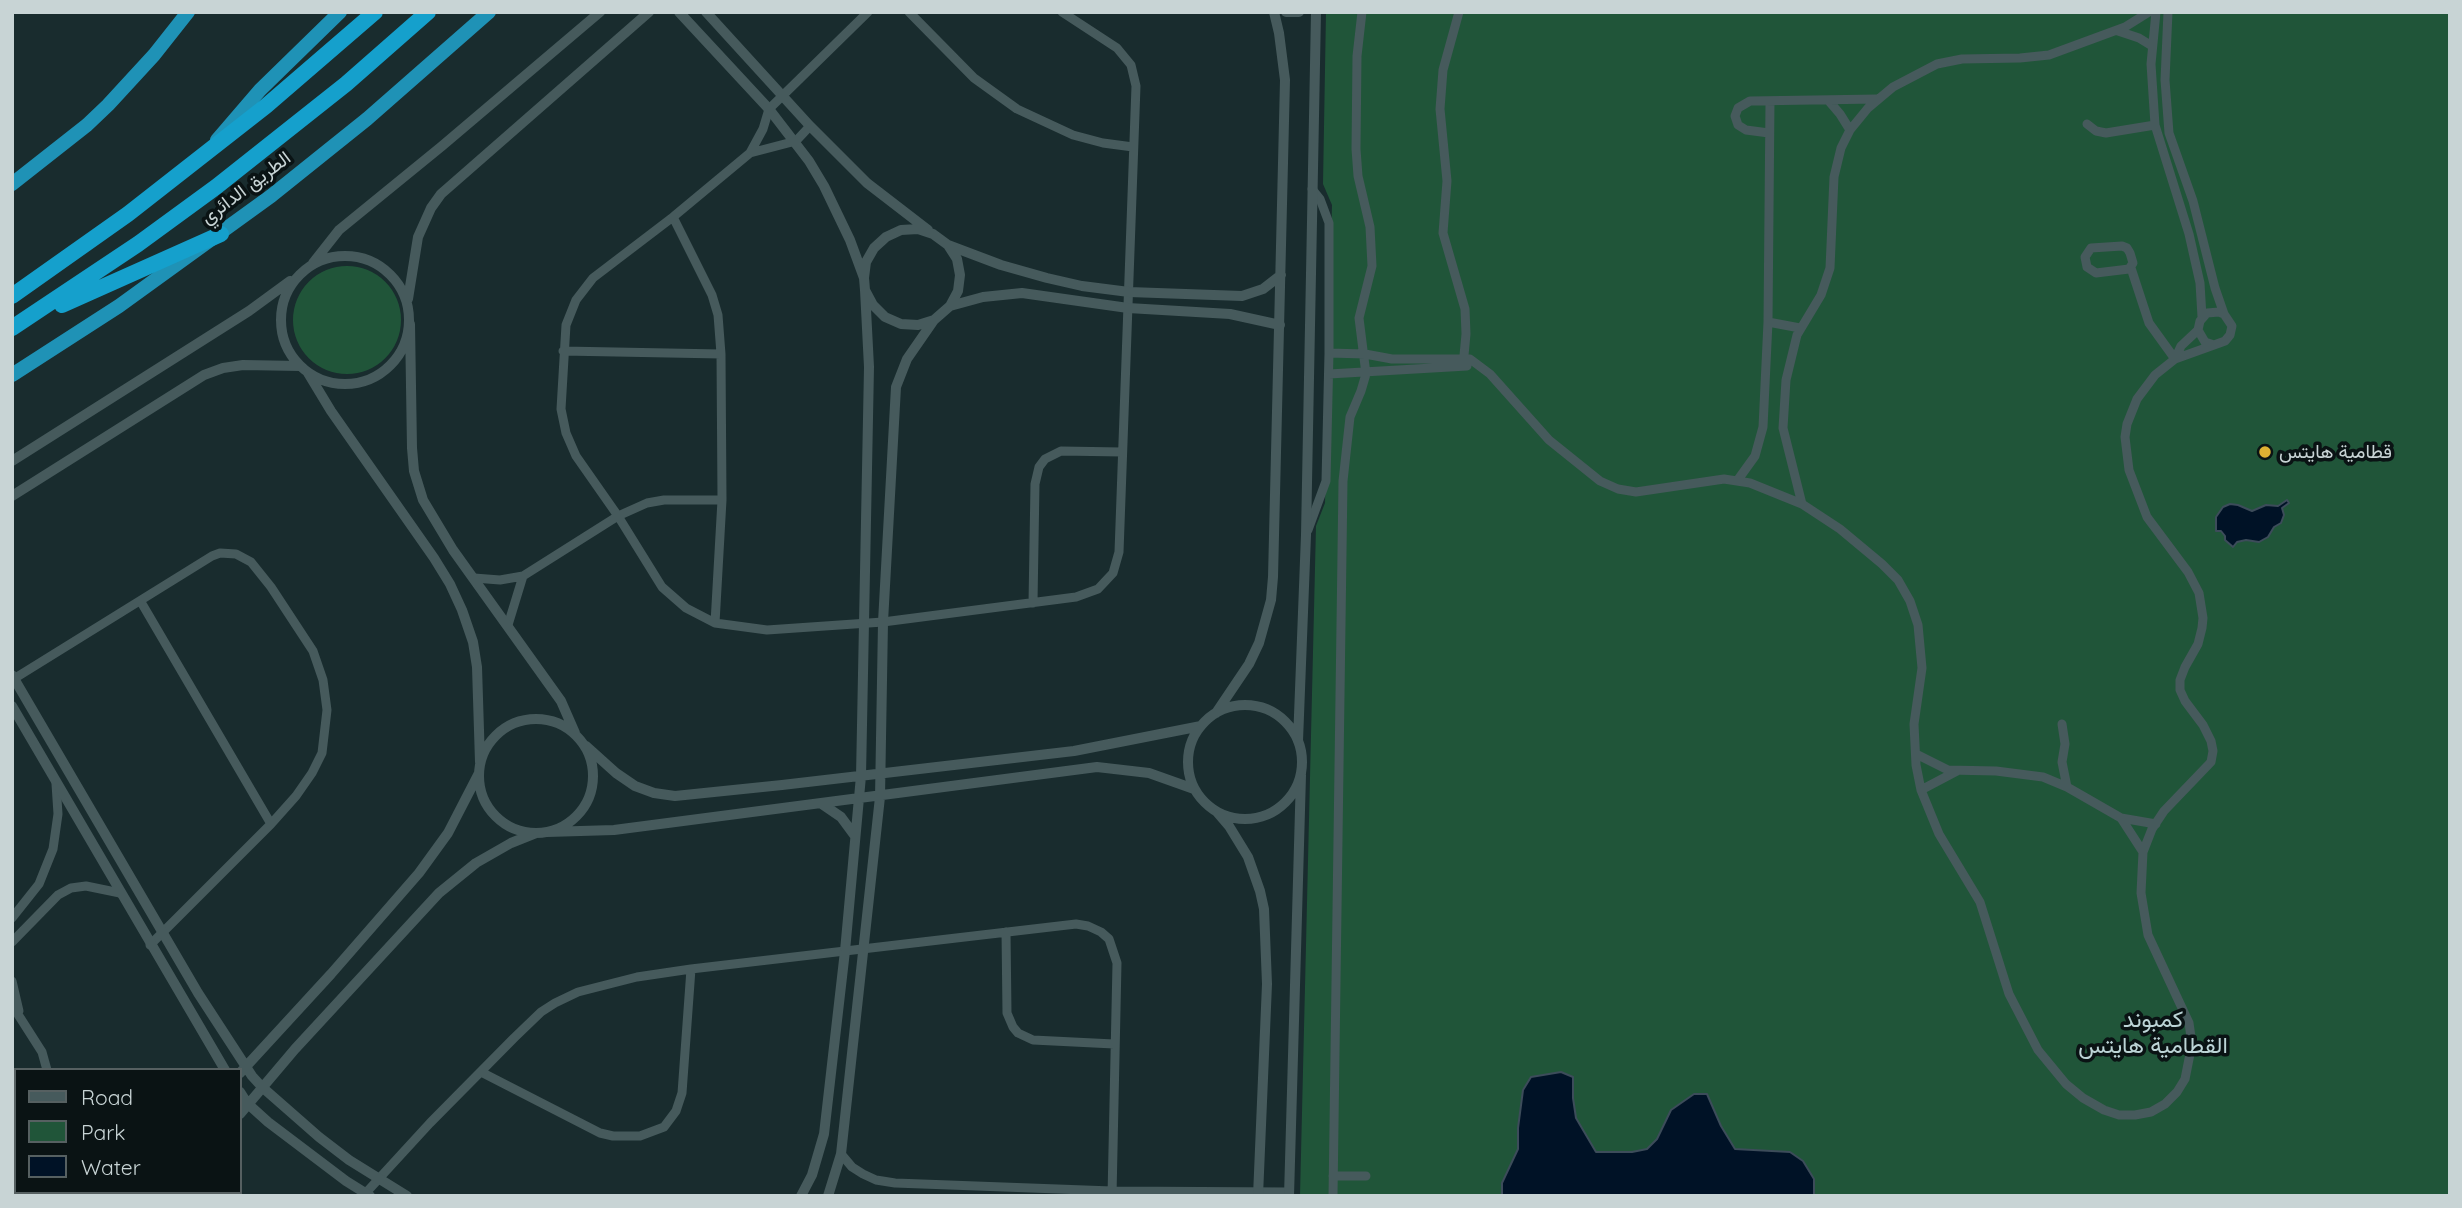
<!DOCTYPE html>
<html>
<head>
<meta charset="utf-8">
<style>
	body { margin:0 }
	#map { position:relative; width:2462px; height:1208px; overflow:hidden; background:#192c2e; font-family:Quicksand,sans-serif }
	canvas { display:block }
	.frame { position:absolute; inset:0; border:14px solid #c8d4d5; pointer-events:none }
	.legend { position:absolute; left:14px; top:1068px; width:228px; height:126px; box-sizing:border-box; background:#0a1314; border:2px solid #566061; margin:0; padding:9px 12px; list-style:none; font-size:21px; color:#c8d4d5 }
	.legend li { display:flex; align-items:center; gap:14px; height:35px }
	.legend b { width:35px; border:2px solid #566061 }
</style>
</head>
<body>
<div id="map">
<canvas width="2462" height="1208"></canvas>
<div class="frame"></div>
<ul class="legend">
<li><b style="height:9px;background:#465a5c"></b>Road</li>
<li><b style="height:19px;background:#205539"></b>Park</li>
<li><b style="height:19px;background:#001226"></b>Water</li>
</ul>
</div>
<script>
const ctx = document.querySelector('canvas').getContext('2d');
ctx.lineJoin = 'round';
function fill(path, color) {
  ctx.fillStyle = color;
  ctx.fill(path, 'evenodd');
}
function poly(rows) {
  const path = new Path2D();
  for (const r of rows) {
    if (r.length === 3) {
      path.moveTo(r[0] + r[2], r[1]);
      path.arc(r[0], r[1], r[2], 0, 2 * Math.PI);
      continue;
    }
    path.moveTo(r[0], r[1]);
    for (let i = 2; i < r.length; i += 2) path.lineTo(r[i], r[i + 1]);
  }
  return path;
}
function trace(path, color, width, dash) {
  ctx.strokeStyle = color;
  ctx.lineWidth = width;
  ctx.lineCap = dash ? 'butt' : 'round';
  ctx.setLineDash(dash || []);
  ctx.stroke(path);
}
function label(font, color, halo, rows, align = 'center') {
  ctx.font = font + ' Quicksand,Vazirmatn,sans-serif';
  ctx.lineWidth = 7;
  ctx.setLineDash([]);
  ctx.textBaseline = 'middle';
  ctx.strokeStyle = halo;
  ctx.fillStyle = color;
  for (const [text, x, y, turn = 0] of rows) {
    ctx.save();
    ctx.translate(x, y);
    ctx.rotate((+turn || 0) * Math.PI / 180);
    ctx.textAlign = isNaN(turn) ? turn : align;
    if (halo) ctx.strokeText(text, 0, 0);
    ctx.fillText(text, 0, 0);
    ctx.restore();
  }
}
const green = poly([
	[1326,12,2450,12,2450,1196,1300,1196,1316,526,1325,503,1332,205,1323,184],
	[347,320,54]
]);
const water = poly([
	[2287,500,2289,503,2282,508,2284,515,2281,523,2274,527,2268,537,2259,542,2246,540,2237,542,2233,547,2225,540,2225,536,2221,531,2216,531,2216,517,2223,507,2230,504,2238,505,2252,511,2266,505,2278,506,2287,500],
	[1561,1072,1573,1077,1573,1098,1576,1118,1596,1152,1632,1152,1647,1149,1657,1139,1671,1110,1694,1094,1707,1094,1721,1126,1735,1149,1790,1152,1803,1161,1814,1179,1814,1196,1502,1196,1502,1183,1518,1149,1518,1128,1523,1090,1531,1077,1561,1072]
]);
const minor = poly([
	[868,12,769,109,763,129,750,153,673,217,593,278,576,300,566,325,561,409,566,433,576,456,618,516,662,587,686,608,715,623,767,630,883,622,1076,597,1098,589,1113,573,1119,552,1136,86,1131,65,1117,48,1062,12],
	[909,12,974,78,1017,109,1073,135,1103,143,1133,147],
	[1459,12,1443,70,1440,109,1447,181,1443,233,1465,309,1466,334,1463,366],
	[2156,12,2151,64,2155,125,2189,234,2200,283,2202,317],
	[2168,12,2165,80,2169,133,2193,201,2215,288,2224,314],
	[2118,31,2139,38,2152,46],
	[1828,100,1840,114,1850,130],
	[2087,124,2096,131,2106,133,2155,125],
	[1769,133,1746,130,1738,125,1735,116,1738,108,1750,101,1877,99],
	[750,153,796,141,810,126],
	[673,217,712,295,718,315,721,354,722,500,715,623],
	[2122,246,2127,248,2130,253,2133,263,2129,269,2096,273,2087,267,2085,257,2091,248,2122,246],
	[2131,268,2149,323,2175,359],
	[1768,322,1800,328],
	[563,351,721,354],
	[1329,353,1365,354,1392,359,1470,359,1490,374,1549,440,1600,481,1618,489,1636,492,1724,479,1750,483,1802,504,1840,529,1882,564,1898,580,1910,601,1918,625,1922,668,1914,724,1916,765,1921,790,1939,834,1980,902,2009,994,2038,1050,2066,1084,2083,1098,2104,1110,2119,1115,2135,1115,2151,1112,2165,1104,2177,1092,2185,1079,2192,1044,2189,1023,2148,935,2141,893,2143,852,2152,829,2164,811,2211,762,2213,751,2211,741,2203,725,2185,701,2180,690,2180,680,2185,667,2198,644,2202,628,2203,618,2199,593,2188,572,2147,517,2129,470,2125,437,2127,424,2137,399,2155,375,2175,359,2214,345],
	[2175,359,2181,346,2198,330,2200,321,2207,313,2219,312,2224,314,2232,326,2230,335,2225,341,2214,345,2205,342,2198,330],
	[1329,374,1467,366],
	[1737,481,1755,456,1763,427,1768,322,1770,101],
	[1802,504,1783,428,1786,380,1797,335,1821,295,1830,268,1834,177,1841,148,1850,130,1868,108,1893,87,1937,64,1962,59,2020,58,2049,55,2125,27,2149,12],
	[1308,530,1326,481,1329,353,1329,223,1320,199,1312,189],
	[474,578,500,580,523,576,618,516,647,503,664,500,722,500],
	[141,602,271,824],
	[1033,603,1035,484,1039,467,1045,459,1061,451,1122,452],
	[508,625,523,576],
	[12,680,212,556,220,553,236,554,251,562,271,587,313,651,323,680,327,710,322,753,312,773,296,796,271,824,150,945],
	[2062,724,2065,744,2062,762,2067,787],
	[1916,754,1948,770,1996,771,2043,777,2067,787,2121,818,2156,824],
	[1921,790,1957,771],
	[2121,818,2143,852],
	[12,918,39,884,53,849,58,814,56,784],
	[1006,932,1007,1013,1013,1027,1018,1033,1033,1040,1114,1044],
	[12,942,58,895,71,888,86,886,120,893],
	[12,981,19,1011],
	[12,1005,42,1052,47,1070],
	[481,1072,600,1133,613,1136,640,1136,664,1127,676,1111,682,1093,691,969],
	[12,1128,16,1123],
	[841,1154,852,1167,863,1174,876,1180,895,1183,1112,1191,1289,1192],
	[1333,1176,1366,1176],
	[363,1196,430,1123,514,1038,541,1012,555,1003,578,992,637,977,691,969,1076,924,1088,926,1101,932,1109,939,1117,963,1112,1196],
	[1333,1196,1343,481,1350,417,1361,391,1366,374,1359,318,1372,266,1370,227,1358,176,1356,149,1357,56,1362,12]
]);
const tertiary = poly([
	[679,12,769,109,809,161,824,186,850,240,864,278,865,290,873,305,885,317,901,324,918,325,934,320,950,306,958,291,960,275,957,259,948,245,933,234,918,229,901,230,886,237,874,248,866,262,864,278],
	[706,12,810,126,867,183,928,230],
	[1286,12,1299,12],
	[948,245,1001,265,1047,278,1082,286,1129,292,1242,296,1263,289,1281,275],
	[345,320,64],
	[313,263,339,230,442,146,600,12],
	[408,299,418,237,431,208,441,194,649,12],
	[950,306,983,297,1022,293,1128,308,1230,314,1280,325],
	[410,324,412,448,414,471,423,500,453,550,561,701,575,733],
	[308,373,331,411,434,558,450,584,462,610,473,642,477,667,480,762],
	[12,461,249,311,290,281],
	[12,496,204,375,223,368,243,365,300,366],
	[12,675,198,993,252,1076,262,1087,319,1137,349,1160,407,1196],
	[1245,762,57],
	[12,706,225,1070],
	[1216,713,1249,664,1259,643,1271,600,1273,577,1285,80,1279,33,1274,12],
	[536,776,57],
	[1298,741,1306,535,1316,12],
	[586,746,616,773,635,786,654,793,675,796,782,785,1074,751,1201,726],
	[822,804,841,817,855,836],
	[1217,812,1229,826,1248,857,1260,891,1264,909,1267,984,1258,1196],
	[547,832,614,830,1097,767,1149,773,1194,789],
	[240,1073,331,974,419,873,448,833,479,773],
	[240,1092,247,1103,268,1122,346,1181,370,1196],
	[240,1114,295,1049,439,893,476,863,511,843,536,833],
	[149,1196,152,1192],
	[178,1196,181,1192],
	[801,1196,812,1175,824,1134,845,951,861,776,869,367,865,290],
	[828,1196,841,1154,880,797,883,622,896,387,907,359,934,320],
	[1289,1196,1301,775]
]);
const trunk = poly([
	[217,140,260,90,340,12],
	[12,184,87,125,108,105,154,55,188,12],
	[12,375,119,306,271,196,367,119,489,12]
]);
const motorway = poly([
	[12,296,128,214,266,106,375,12],
	[62,305,221,234],
	[12,328,138,244,216,187,346,84,428,12]
]);
const markers = [
	[2265,452,7,"#deb133"]
];
const streetNames = [
	["الطريق الدائري",246,188,-37]
];
const poiNames = [
	["قطامية هايتس",2279,452]
];
const quarterNames = [
	["كمبوند",2153,1020],
	["القطامية هايتس",2153,1046]
];
fill(green, '#205539');
fill(water, '#001226');
trace(water, '#3c4c5a', 2);
trace(minor, '#465a5c', 9);
trace(tertiary, '#465a5c', 10);
trace(trunk, '#1f92b6', 14);
trace(motorway, '#15a0cc', 16);
for (const [x, y, r, color] of markers) {
  const dot = new Path2D();
  dot.arc(x, y, r, 0, 2 * Math.PI);
  ctx.fillStyle = color;
  ctx.fill(dot);
  trace(dot, '#0a1314', 2.5);
}
label('19px', '#c8d4d5', '#0a1314', streetNames);
label('19px', '#c8d4d5', '#0a1314', poiNames, 'left');
label('23px', '#bcd4d6', '#0a1314', quarterNames);
</script>
</body>
</html>
